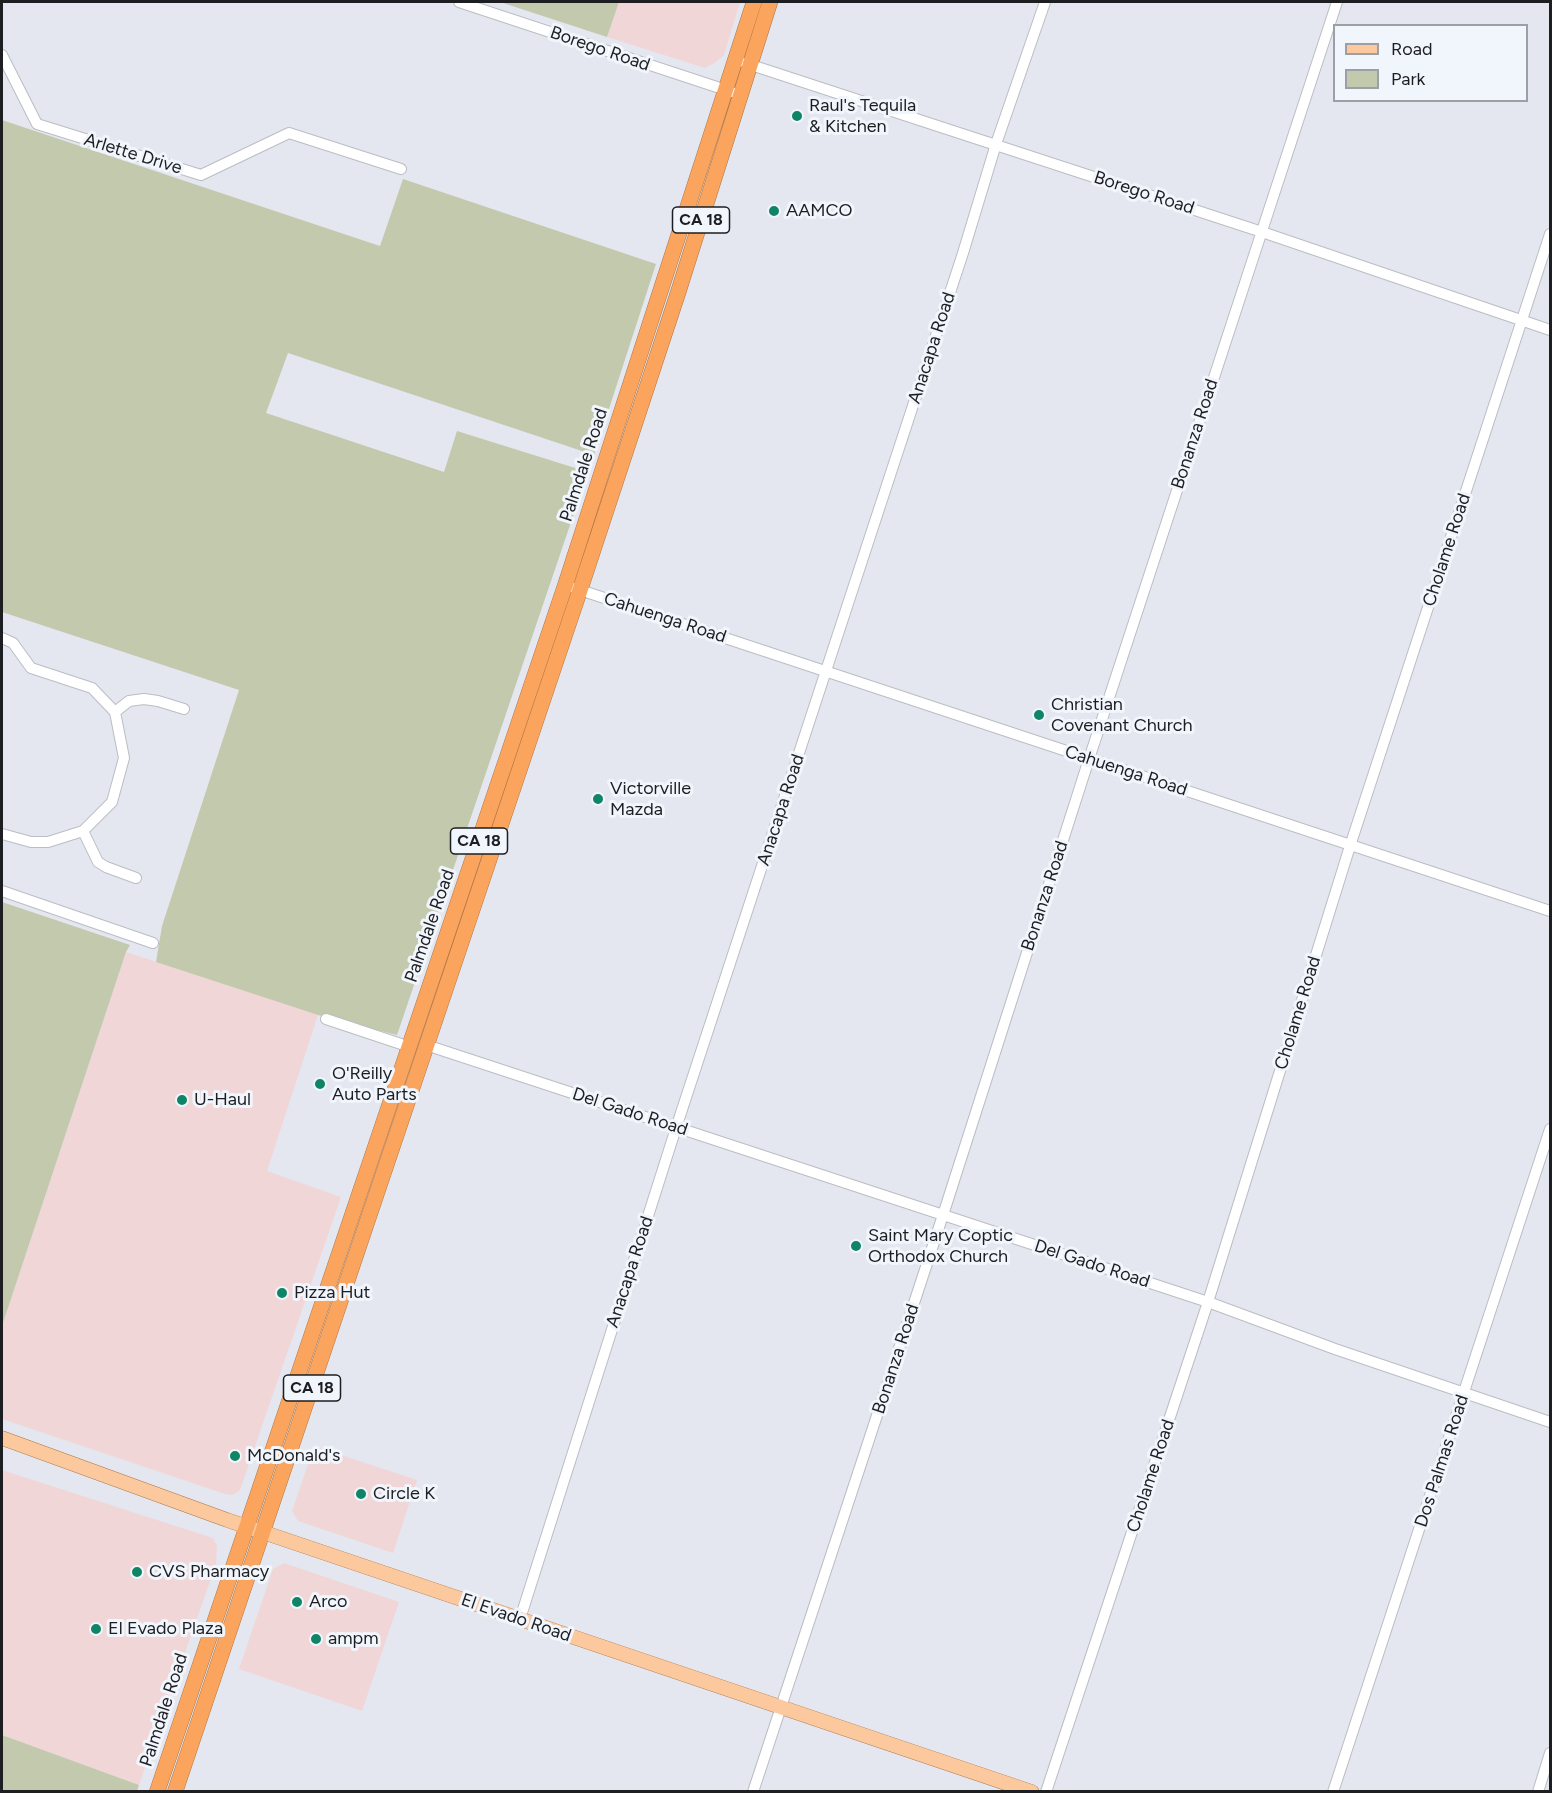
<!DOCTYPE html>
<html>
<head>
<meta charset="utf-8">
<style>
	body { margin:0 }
	#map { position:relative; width:1552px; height:1793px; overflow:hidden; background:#e4e7ef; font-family:Figtree,sans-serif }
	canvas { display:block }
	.frame { position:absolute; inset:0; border:3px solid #1d1e21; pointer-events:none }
	.legend { position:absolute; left:1333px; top:24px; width:195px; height:78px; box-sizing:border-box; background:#f1f5fc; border:2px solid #9c9fa4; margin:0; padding:8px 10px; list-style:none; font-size:18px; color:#1d1e21 }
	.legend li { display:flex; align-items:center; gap:12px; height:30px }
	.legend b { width:30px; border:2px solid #9c9fa4 }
</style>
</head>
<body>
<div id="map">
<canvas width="1552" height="1793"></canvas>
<div class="frame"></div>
<ul class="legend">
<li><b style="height:8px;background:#fcc89e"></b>Road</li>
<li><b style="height:16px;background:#c3c9ac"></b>Park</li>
</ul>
</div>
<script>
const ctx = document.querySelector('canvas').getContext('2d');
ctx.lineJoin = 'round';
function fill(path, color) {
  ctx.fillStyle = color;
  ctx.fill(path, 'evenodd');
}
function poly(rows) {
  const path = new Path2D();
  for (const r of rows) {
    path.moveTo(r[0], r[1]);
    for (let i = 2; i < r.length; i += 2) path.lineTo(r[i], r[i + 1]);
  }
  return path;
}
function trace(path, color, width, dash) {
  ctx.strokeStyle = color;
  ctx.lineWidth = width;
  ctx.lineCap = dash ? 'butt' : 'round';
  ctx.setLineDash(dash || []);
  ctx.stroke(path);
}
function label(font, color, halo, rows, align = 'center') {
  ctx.font = font + ' Figtree,sans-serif';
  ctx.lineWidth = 6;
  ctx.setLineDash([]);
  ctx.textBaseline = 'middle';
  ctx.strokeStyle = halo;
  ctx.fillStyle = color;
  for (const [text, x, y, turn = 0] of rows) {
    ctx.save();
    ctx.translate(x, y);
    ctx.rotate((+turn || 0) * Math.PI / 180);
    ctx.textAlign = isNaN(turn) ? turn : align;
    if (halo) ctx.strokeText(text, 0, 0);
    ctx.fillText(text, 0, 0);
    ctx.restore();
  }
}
const commercial = poly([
	[619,2,740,2,724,55,716,62,705,68,607,37],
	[126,952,318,1015,267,1171,341,1197,240,1490,233,1495,225,1494,2,1419,2,1326],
	[314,1446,417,1480,393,1553,298,1521,292,1511],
	[2,1470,213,1538,217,1546,216,1564,139,1785,2,1735],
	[284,1563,399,1602,362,1711,239,1669,273,1569]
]);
const green = poly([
	[500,2,619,2,607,37],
	[2,120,380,246,403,179,656,264,594,455,288,353,266,413,444,472,457,431,588,472,397,1035,318,1015,156,962,162,926,239,690,2,612],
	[2,902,130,945,126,952,2,1326],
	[2,1735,139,1785,137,1791,2,1791]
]);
const minor = poly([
	[459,2,732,92],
	[2,55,37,124,201,175,289,133,401,169],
	[745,63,1262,232,1550,330],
	[574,588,1550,911],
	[2,638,13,643,31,668,92,688,115,712,124,758,112,802,83,831,48,842,31,842,2,834],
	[115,712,129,701,144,699,158,701,184,709],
	[83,831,98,862,106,867,136,878],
	[2,891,153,943],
	[326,1019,410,1047],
	[426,1045,1208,1302,1335,1349,1550,1422],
	[520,1619,676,1128,963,253,996,144,1045,2],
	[753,1792,943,1215,1089,759,1337,2],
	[1046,1792,1208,1302,1350,846,1550,234],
	[1333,1792,1550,1129],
	[1538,1792,1550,1753]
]);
const major = poly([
	[2,1438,227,1520,1032,1792]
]);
const highway = poly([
	[157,1792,565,586,754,2],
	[175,1792,580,590,677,296,770,2]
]);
const markers = [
	[797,116,6,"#0f8565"],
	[774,211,6,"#0f8565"],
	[1039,715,6,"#0f8565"],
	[598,799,6,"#0f8565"],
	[320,1084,6,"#0f8565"],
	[182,1100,6,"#0f8565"],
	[856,1246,6,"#0f8565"],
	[282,1293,6,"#0f8565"],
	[235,1456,6,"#0f8565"],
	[361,1494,6,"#0f8565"],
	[137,1572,6,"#0f8565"],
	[297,1602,6,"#0f8565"],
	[96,1629,6,"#0f8565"],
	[316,1639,6,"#0f8565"]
];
const shields = [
	[701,220,57],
	[479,841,57],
	[312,1388,57]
];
const shieldNames = [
	["CA 18",701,220],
	["CA 18",479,841],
	["CA 18",312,1388]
];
const streetNames = [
	["Borego Road",600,49,19],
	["Arlette Drive",133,154,17],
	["Borego Road",1144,193,18],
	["Anacapa Road",932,348,-72],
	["Bonanza Road",1195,434,-72],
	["Palmdale Road",584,465,-72],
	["Cholame Road",1447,550,-72],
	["Cahuenga Road",665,618,18],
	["Cahuenga Road",1126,771,18],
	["Anacapa Road",781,810,-72],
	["Bonanza Road",1045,896,-72],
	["Palmdale Road",430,926,-71],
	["Cholame Road",1298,1013,-73],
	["Del Gado Road",630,1112,18],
	["Del Gado Road",1092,1264,18],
	["Anacapa Road",630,1272,-72],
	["Bonanza Road",896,1359,-72],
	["Dos Palmas Road",1442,1461,-72],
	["Cholame Road",1151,1476,-72],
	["El Evado Road",516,1618,19],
	["Palmdale Road",164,1710,-72]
];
const poiNames = [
	["Raul's Tequila",809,106],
	["& Kitchen",809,127],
	["AAMCO",786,211],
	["Christian",1051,705],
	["Covenant Church",1051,726],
	["Victorville",610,789],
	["Mazda",610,810],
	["O'Reilly",332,1074],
	["Auto Parts",332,1095],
	["U-Haul",194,1100],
	["Saint Mary Coptic",868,1236],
	["Orthodox Church",868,1257],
	["Pizza Hut",294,1293],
	["McDonald's",247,1456],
	["Circle K",373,1494],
	["CVS Pharmacy",149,1572],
	["Arco",309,1602],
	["El Evado Plaza",108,1629],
	["ampm",328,1639]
];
fill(commercial, '#f1d6d8');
fill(green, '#c3c9ac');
trace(minor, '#babdc4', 12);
trace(major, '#ad7548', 15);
trace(highway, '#ad7548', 16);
trace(minor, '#fff', 10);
trace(major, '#fcc89e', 14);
trace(highway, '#faa45d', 15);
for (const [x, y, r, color] of markers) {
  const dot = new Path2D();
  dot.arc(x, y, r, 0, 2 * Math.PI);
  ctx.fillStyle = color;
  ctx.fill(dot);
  trace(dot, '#f1f5fc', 2);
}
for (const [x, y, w] of shields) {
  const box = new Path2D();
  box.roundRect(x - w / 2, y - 13, w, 26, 4.5);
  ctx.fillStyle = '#f1f5fc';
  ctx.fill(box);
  trace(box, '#1d1e21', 1.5);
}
label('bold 16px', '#1d1e21', null, shieldNames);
label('18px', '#1d1e21', '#f1f5fc', streetNames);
label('18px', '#1d1e21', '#f1f5fc', poiNames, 'left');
</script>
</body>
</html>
